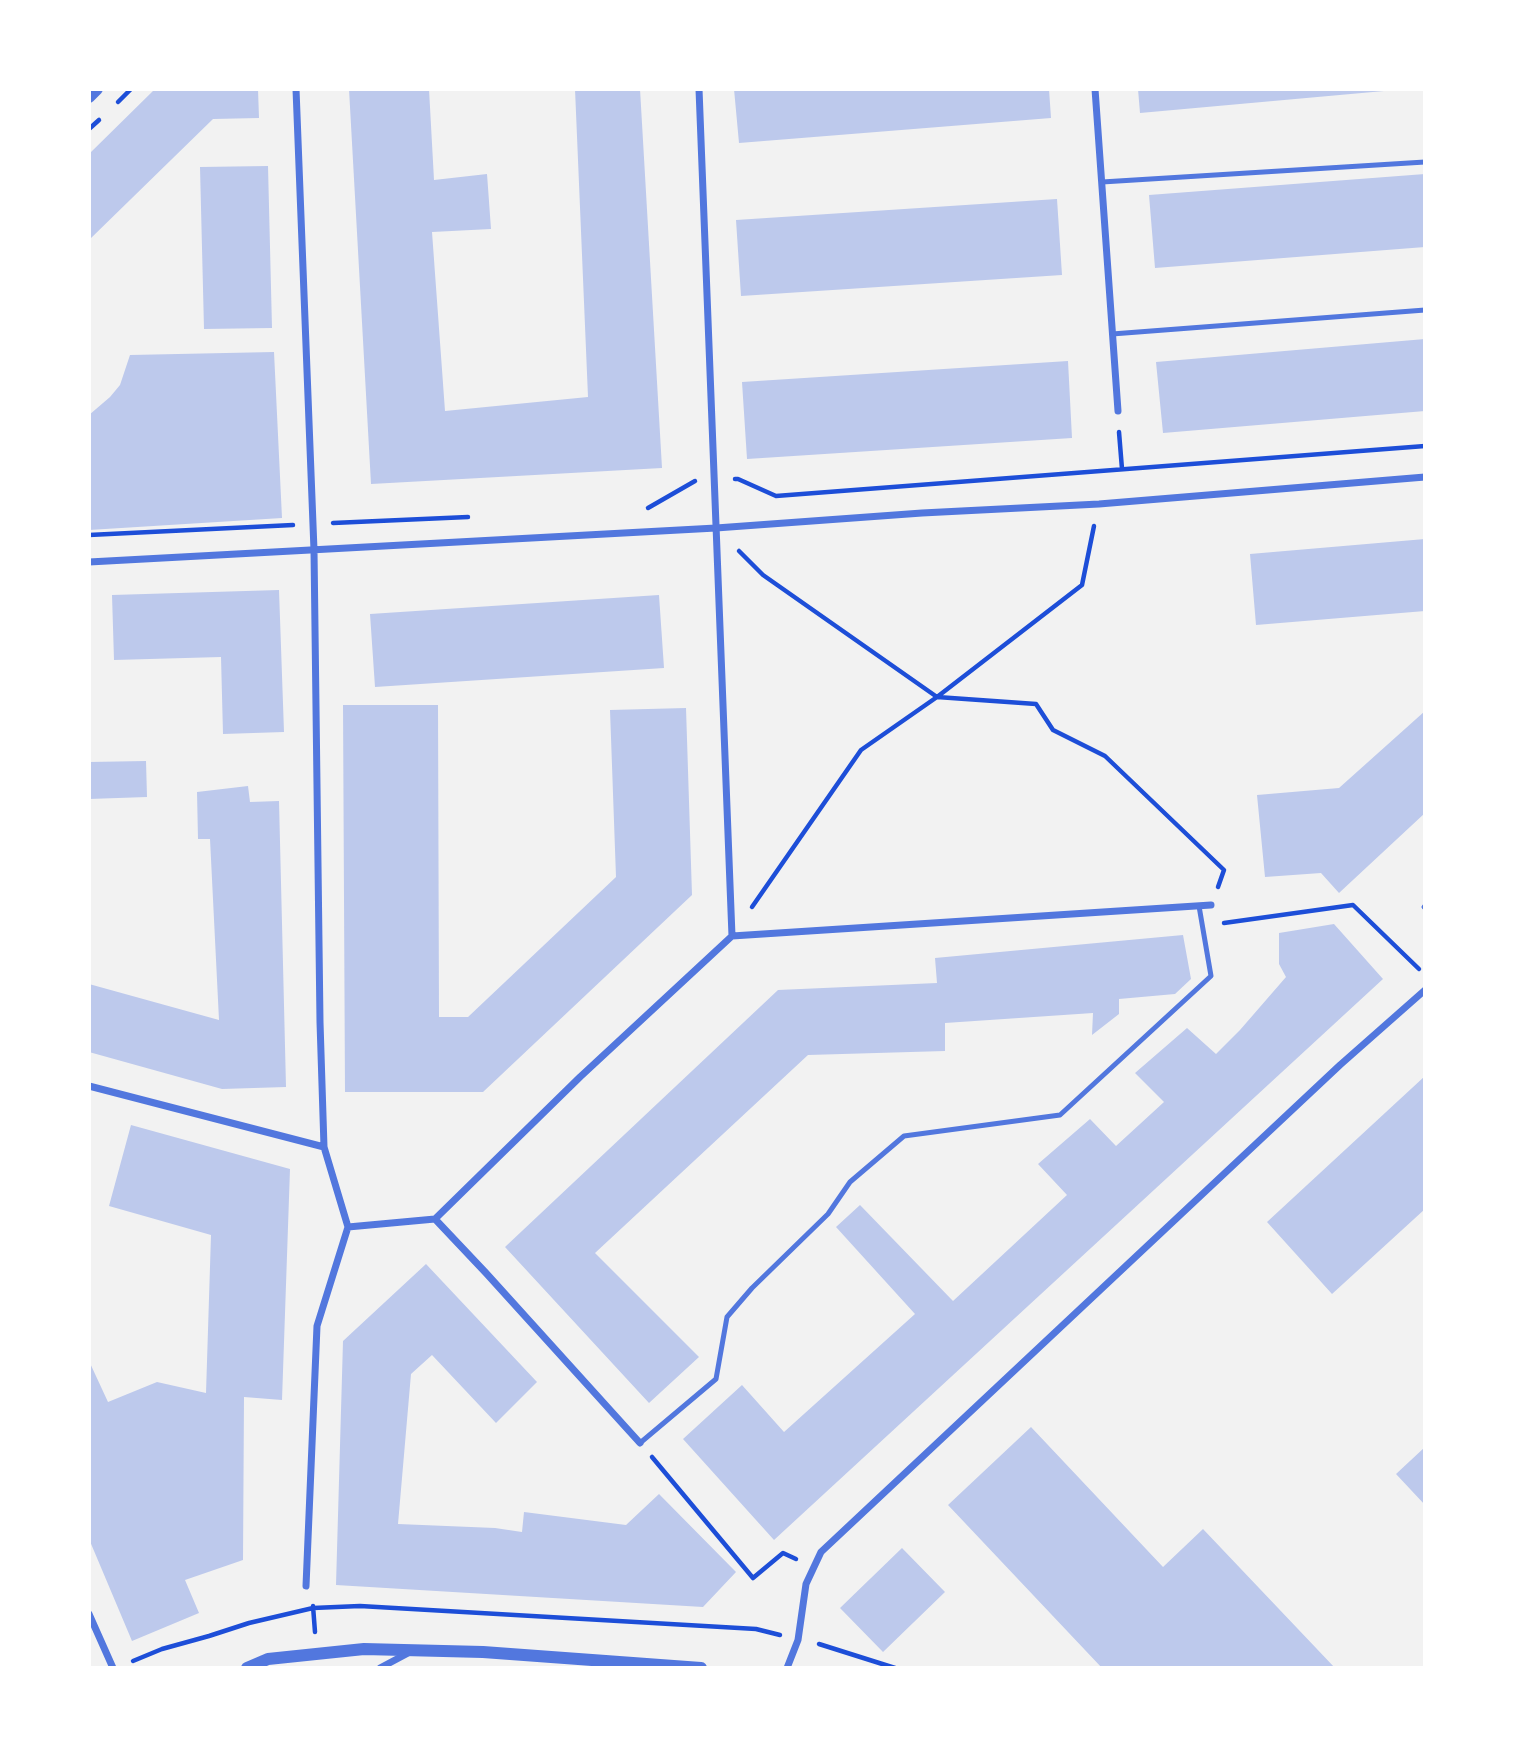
<!DOCTYPE html>
<html>
<head>
<meta charset="utf-8">
<style>
	body { margin:0 }
	#map { position:relative; width:1514px; height:1757px; overflow:hidden; background:#f2f2f2; font-family:"Space Grotesk",sans-serif }
	canvas { display:block }
	.frame { position:absolute; inset:0; border:91px solid #fff; pointer-events:none }
</style>
</head>
<body>
<div id="map">
<canvas width="1514" height="1757"></canvas>
<div class="frame"></div>
</div>
<script>
const ctx = document.querySelector('canvas').getContext('2d');
ctx.lineJoin = 'round';
function fill(path, color) {
  ctx.fillStyle = color;
  ctx.fill(path, 'evenodd');
}
function poly(rows) {
  const path = new Path2D();
  for (const r of rows) {
    path.moveTo(r[0], r[1]);
    for (let i = 2; i < r.length; i += 2) path.lineTo(r[i], r[i + 1]);
  }
  return path;
}
function trace(path, color, width, dash) {
  ctx.strokeStyle = color;
  ctx.lineWidth = width;
  ctx.lineCap = dash ? 'butt' : 'round';
  ctx.setLineDash(dash || []);
  ctx.stroke(path);
}
const building = poly([
	[155,89,258,89,259,118,213,119,89,240,89,154],
	[349,89,429,89,434,180,487,174,491,229,432,232,445,411,588,397,575,89,640,89,662,468,371,484],
	[734,89,1049,89,1051,118,739,143],
	[1138,89,1384,89,1384,91,1140,113],
	[268,166,272,328,204,329,200,167],
	[1425,174,1425,247,1155,268,1149,195],
	[1057,199,1062,275,741,296,736,220],
	[1425,339,1425,411,1163,433,1156,362],
	[274,352,282,518,89,530,89,415,110,397,120,385,130,355],
	[1068,361,1072,438,747,459,742,382],
	[1425,539,1425,611,1256,625,1250,554],
	[279,590,284,732,223,734,221,657,114,660,112,595],
	[659,595,664,668,375,687,370,614],
	[343,705,438,705,439,1017,468,1017,616,877,610,710,686,708,692,895,483,1092,345,1092],
	[1425,711,1425,813,1339,893,1321,873,1265,877,1257,795,1339,788],
	[146,761,147,797,89,799,89,762],
	[248,786,250,802,279,801,286,1087,222,1089,89,1052,89,984,219,1020,210,839,198,839,197,792],
	[1334,924,1383,979,774,1540,683,1439,742,1385,784,1432,915,1314,836,1227,860,1205,953,1301,1067,1195,1038,1164,1090,1119,1116,1146,1164,1102,1135,1073,1187,1028,1216,1054,1240,1030,1286,977,1279,964,1279,933],
	[1183,935,1191,979,1175,994,1119,999,1119,1014,1092,1035,1093,1013,945,1023,945,1051,808,1055,595,1253,699,1357,649,1403,505,1247,778,990,937,983,935,958],
	[1425,1076,1425,1209,1332,1294,1267,1222],
	[131,1125,290,1169,282,1400,244,1397,243,1560,185,1580,199,1613,132,1641,89,1539,89,1361,108,1402,157,1382,206,1393,211,1235,109,1206],
	[426,1264,537,1382,496,1423,432,1355,411,1374,398,1524,495,1528,522,1532,524,1512,626,1525,659,1494,736,1572,703,1607,336,1585,343,1341],
	[1031,1427,1163,1567,1203,1529,1335,1668,1102,1668,948,1505],
	[1425,1447,1425,1505,1396,1474],
	[902,1548,945,1592,883,1652,840,1608]
]);
const path = poly([
	[118,102,131,89],
	[89,129,99,120],
	[1119,432,1122,469],
	[735,479,738,479,776,496,1425,446],
	[648,508,695,481],
	[333,523,468,517],
	[89,535,293,525],
	[739,551,763,575,937,697,1036,704,1053,730,1105,756,1224,870,1218,887],
	[752,907,861,750,937,697,1082,585,1094,526],
	[1224,923,1353,905,1419,969],
	[652,1457,753,1578,783,1553,796,1559],
	[313,1606,315,1632],
	[819,1644,895,1668],
	[133,1661,162,1649,209,1636,249,1623,313,1608,360,1606,756,1629,780,1635]
]);
const service = poly([
	[1102,182,1425,162],
	[1112,334,1425,310],
	[1424,907,1425,906],
	[640,1443,716,1379,727,1317,752,1288,828,1214,850,1182,904,1136,1060,1115,1211,976,1199,906]
]);
const minor = poly([
	[296,89,314,550,320,1022,324,1147,348,1227,317,1326,306,1586],
	[699,89,732,936],
	[1095,89,1118,411],
	[89,562,716,528,922,513,1099,504,1425,477],
	[89,1086,324,1147],
	[435,1219,580,1077,732,936,1211,905],
	[435,1219,486,1273,640,1443],
	[348,1227,435,1219],
	[89,1614,113,1668],
	[380,1668,410,1652],
	[787,1668,798,1640,806,1584,821,1552,1340,1065,1425,990]
]);
const tertiary = poly([
	[89,97,97,89],
	[247,1668,268,1659,364,1649,483,1652,701,1668]
]);
fill(building, '#bdc9ec');
trace(path, '#1d4ed8', 4.5);
trace(service, '#5277de', 5);
trace(minor, '#5277de', 7);
trace(tertiary, '#5277de', 12);
</script>
</body>
</html>
